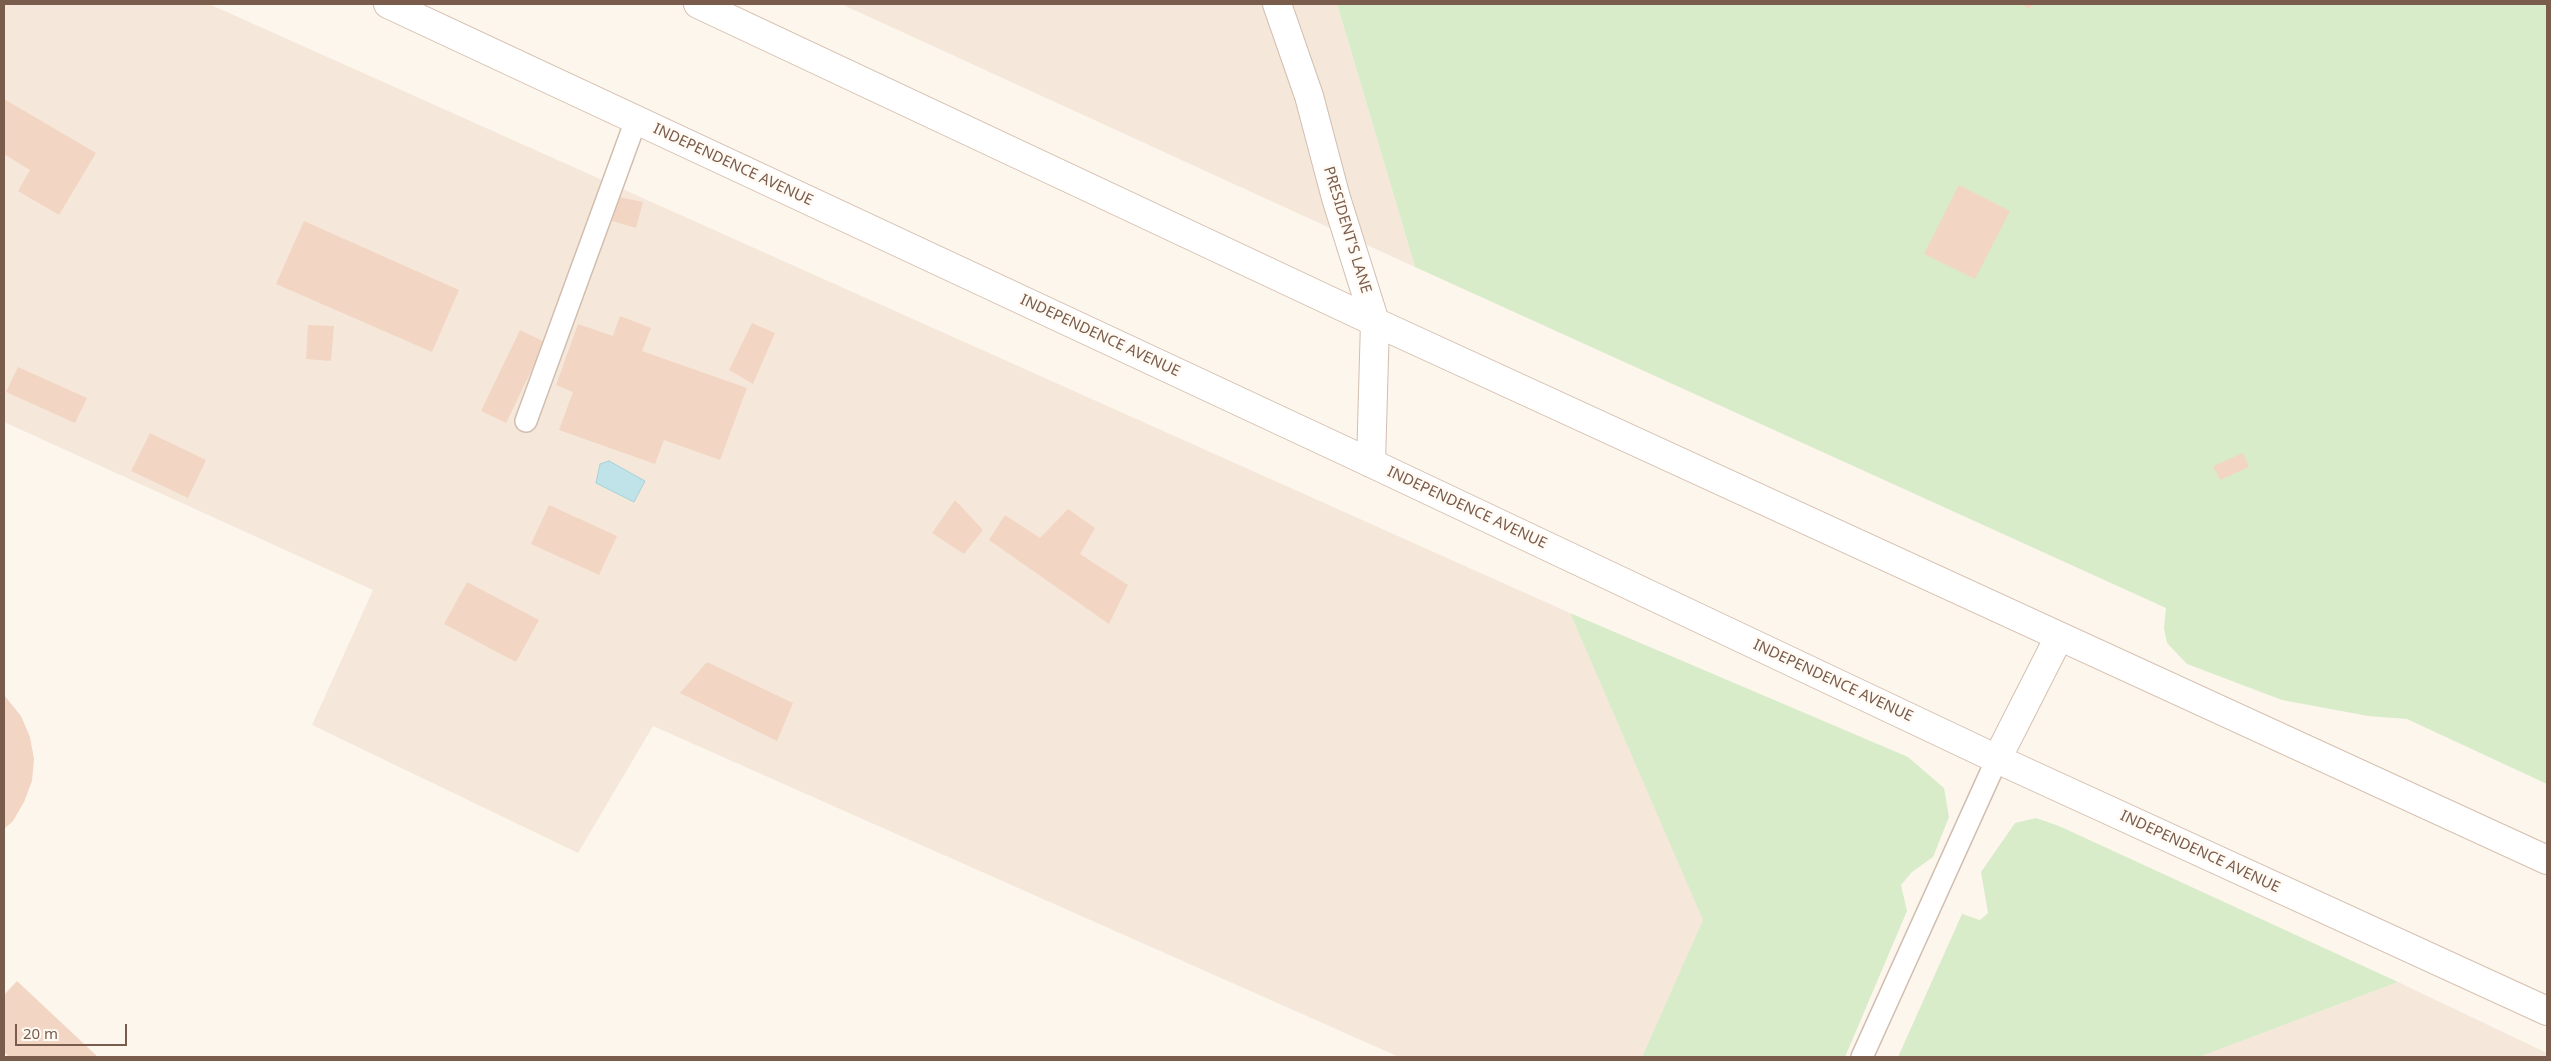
<!DOCTYPE html>
<html>
<head>
<meta charset="utf-8">
<style>
	body { margin:0 }
	#map { position:relative; width:2551px; height:1061px; overflow:hidden; background:#fdf6ec; font-family:"Noto Sans",sans-serif }
	canvas { display:block }
	.frame { position:absolute; inset:0; border:5px solid #7a5c4d; pointer-events:none }
	.scale { position:absolute; left:15px; top:1024px; width:112px; height:22px; box-sizing:border-box; border:2px solid #7a5c4d; border-top:0; padding-left:6px; font-size:15px; line-height:18px; white-space:nowrap; color:#7a5c4d; -webkit-text-stroke:4px #fffaf3; paint-order:stroke }
</style>
</head>
<body>
<div id="map">
<canvas width="2551" height="1061"></canvas>
<div class="frame"></div>
<div class="scale">20 m</div>
</div>
<script>
const ctx = document.querySelector('canvas').getContext('2d');
ctx.lineJoin = 'round';
function fill(path, color) {
  ctx.fillStyle = color;
  ctx.fill(path, 'evenodd');
}
function poly(rows) {
  const path = new Path2D();
  for (const r of rows) {
    path.moveTo(r[0], r[1]);
    for (let i = 2; i < r.length; i += 2) path.lineTo(r[i], r[i + 1]);
  }
  return path;
}
function trace(path, color, width, dash) {
  ctx.strokeStyle = color;
  ctx.lineWidth = width;
  ctx.lineCap = dash ? 'butt' : 'round';
  ctx.setLineDash(dash || []);
  ctx.stroke(path);
}
function label(font, color, halo, rows, align = 'center') {
  ctx.font = font + ' "Noto Sans",sans-serif';
  ctx.lineWidth = 5;
  ctx.setLineDash([]);
  ctx.textBaseline = 'middle';
  ctx.strokeStyle = halo;
  ctx.fillStyle = color;
  for (const [text, x, y, turn = 0] of rows) {
    ctx.save();
    ctx.translate(x, y);
    ctx.rotate((+turn || 0) * Math.PI / 180);
    ctx.textAlign = isNaN(turn) ? turn : align;
    if (halo) ctx.strokeText(text, 0, 0);
    ctx.fillText(text, 0, 0);
    ctx.restore();
  }
}
const residential = poly([
	[4,4,209,4,1570,613,1704,920,1642,1057,1399,1057,653,726,578,853,312,725,373,590,4,422],
	[841,4,1337,4,1415,267],
	[2398,982,2547,1053,2547,1057,2199,1057]
]);
const green = poly([
	[1337,4,2547,4,2547,784,2407,719,2368,716,2282,700,2187,664,2167,643,2164,628,2166,608,1415,267],
	[1570,613,1908,757,1944,788,1949,817,1933,857,1912,872,1901,885,1907,911,1845,1057,1642,1057,1703,920],
	[2036,818,2059,826,2398,982,2199,1057,1898,1057,1962,914,1980,920,1988,913,1981,872,2015,823]
]);
const water = poly([
	[609,461,645,481,634,502,596,483,600,464,609,461]
]);
const building = poly([
	[2020,4,2032,4,2030,9],
	[4,99,96,153,59,215,18,191,30,170,4,154],
	[1959,185,2010,211,1975,279,1924,254],
	[619,197,643,202,636,228,612,221],
	[304,221,459,290,432,352,276,284],
	[620,316,651,328,642,351,747,388,720,460,664,440,655,464,559,430,573,392,556,385,578,324,613,336],
	[752,323,775,333,753,384,729,370],
	[308,325,334,326,331,361,306,359],
	[520,330,545,342,506,423,481,411],
	[18,367,87,398,75,423,6,392],
	[150,433,206,460,188,498,131,471],
	[2243,453,2249,467,2220,480,2213,466],
	[955,500,983,530,964,554,932,533],
	[549,505,617,536,599,575,531,544],
	[1068,509,1095,528,1080,554,1128,585,1109,624,989,540,1005,515,1040,538],
	[467,582,539,620,516,662,444,624],
	[707,662,793,703,777,741,680,693],
	[4,695,21,716,30,737,34,759,32,781,24,802,13,821,4,829],
	[17,981,98,1057,9,1057,4,1052,4,995]
]);
const lane = poly([
	[526,421,636,120],
	[1862,1057,1997,759]
]);
const street = poly([
	[1277,4,1309,96,1336,198,1375,322,1371,463]
]);
const secondary = poly([
	[388,4,1371,463,1997,759,2547,1011],
	[698,4,1375,322,2547,860],
	[1997,759,2059,637]
]);
const streetNames = [
	["INDEPENDENCE AVENUE",733,165,25],
	["PRESIDENT'S LANE",1347,230,73],
	["INDEPENDENCE AVENUE",1100,336,25],
	["INDEPENDENCE AVENUE",1467,508,25],
	["INDEPENDENCE AVENUE",1833,681,25],
	["INDEPENDENCE AVENUE",2200,852,25]
];
fill(residential, '#f5e8da');
fill(green, '#d8ecc9');
fill(water, '#bfe3e8');
trace(water, '#a5d3da', 1);
fill(building, '#f3d5c3');
trace(lane, '#d1beb0', 24);
trace(street, '#d1beb0', 30);
trace(secondary, '#d6c0b0', 30);
trace(lane, '#fff', 21);
trace(street, '#fff', 28);
trace(secondary, '#fff', 28);
label('15px', '#7a5c4d', '#fffaf3', streetNames);
</script>
</body>
</html>
